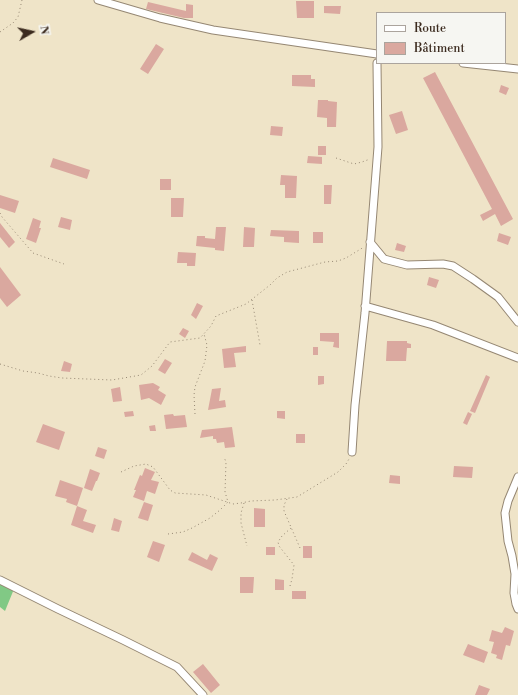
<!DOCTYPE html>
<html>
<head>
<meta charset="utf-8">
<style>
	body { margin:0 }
	#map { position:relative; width:518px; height:695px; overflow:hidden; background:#efe4c8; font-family:"Libre Bodoni",serif }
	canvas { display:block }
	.legend { position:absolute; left:376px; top:12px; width:130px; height:52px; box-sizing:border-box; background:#f6f6f2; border:1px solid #aba49d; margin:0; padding:5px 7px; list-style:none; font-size:12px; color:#3b2a1e }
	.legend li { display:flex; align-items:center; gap:8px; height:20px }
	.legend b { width:20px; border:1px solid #aba49d }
	.north { position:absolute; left:12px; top:12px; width:40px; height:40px; -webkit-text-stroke:3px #f6f6f2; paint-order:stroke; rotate:81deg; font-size:11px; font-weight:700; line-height:16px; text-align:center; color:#3b2a1e }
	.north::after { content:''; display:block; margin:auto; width:14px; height:18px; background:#3b2a1e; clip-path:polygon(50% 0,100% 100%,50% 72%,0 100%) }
</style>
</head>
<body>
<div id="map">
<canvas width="518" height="695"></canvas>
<ul class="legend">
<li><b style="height:5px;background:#fff"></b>Route</li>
<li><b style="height:11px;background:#daa89f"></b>Bâtiment</li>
</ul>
<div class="north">N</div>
</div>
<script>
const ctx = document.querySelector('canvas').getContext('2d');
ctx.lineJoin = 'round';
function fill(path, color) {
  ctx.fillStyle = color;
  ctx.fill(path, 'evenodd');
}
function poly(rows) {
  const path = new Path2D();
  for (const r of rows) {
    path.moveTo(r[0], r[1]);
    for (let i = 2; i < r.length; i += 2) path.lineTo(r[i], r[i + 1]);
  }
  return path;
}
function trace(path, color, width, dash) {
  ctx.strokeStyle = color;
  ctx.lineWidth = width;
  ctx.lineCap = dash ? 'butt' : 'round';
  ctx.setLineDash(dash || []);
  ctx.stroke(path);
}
const green = poly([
	[0,582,14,589,5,611,0,607]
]);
const building = poly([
	[296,1,314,1,314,18,297,18],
	[148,2,186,11,186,4,193,5,193,18,184,18,146,9],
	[324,6,341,6,340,14,324,13],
	[156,44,164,49,148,74,140,69],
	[435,72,513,219,501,226,495,214,483,221,480,215,492,209,423,78],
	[292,75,311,75,311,79,315,79,315,87,292,86],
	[501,85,509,88,506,95,499,92],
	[318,100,328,100,328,101,337,102,336,127,327,127,327,118,317,117],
	[402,111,408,130,396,134,389,115],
	[271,126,283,127,282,136,270,135],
	[318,146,326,146,326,155,318,155],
	[308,156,322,157,322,164,307,163],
	[53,158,90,170,87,179,50,167],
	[281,175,297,176,296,198,285,198,285,185,280,185],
	[160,179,171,179,171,190,160,190],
	[324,185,332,185,331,204,324,204],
	[0,195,19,201,15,213,0,208],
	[171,198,184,198,183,217,171,217],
	[61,217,72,220,70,230,58,227],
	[33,218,41,221,39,228,41,228,36,243,26,239],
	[0,223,15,242,9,248,0,237],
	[216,227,226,227,224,251,215,250,215,248,196,246,197,236,205,236,205,238,215,239],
	[244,227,255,228,254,247,243,247],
	[271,230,299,231,299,243,284,242,284,237,270,236],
	[313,232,323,232,323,243,313,243],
	[499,233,511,237,508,245,497,241],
	[397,243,406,246,404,252,395,250],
	[178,252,196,253,195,266,187,266,187,263,177,263],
	[0,267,21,295,7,307,0,298],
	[429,277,439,280,436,288,427,285],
	[197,303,203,306,196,319,191,315],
	[183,328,189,331,185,338,179,334],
	[320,333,339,333,339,348,333,347,334,342,320,341],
	[387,341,407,341,407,343,411,344,411,348,407,348,406,361,386,361],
	[246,346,246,352,234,353,236,367,224,368,222,349],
	[313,347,318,347,318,355,313,355],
	[165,359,172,363,165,374,158,370],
	[64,361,72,364,70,372,61,371],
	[486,375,490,377,475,413,470,411],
	[318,376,324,376,324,384,318,385],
	[153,383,160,387,158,390,166,395,161,405,149,398,141,400,139,385],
	[120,387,122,401,113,402,111,389],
	[221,388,219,401,225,400,226,407,208,410,212,389],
	[133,411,134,416,125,417,124,412],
	[277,411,285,411,285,419,277,418],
	[468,412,472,414,467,425,463,423],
	[173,414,174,416,185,415,187,427,166,429,164,415],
	[43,424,65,432,59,450,36,442],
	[155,425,156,431,150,431,149,426],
	[232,427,235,447,225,448,224,442,217,443,216,439,213,439,213,436,200,438,202,430],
	[296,434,305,434,305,443,296,443],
	[98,447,107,450,104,459,95,456],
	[454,466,473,467,472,478,453,477],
	[145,468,155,472,151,480,159,482,155,494,147,491,144,501,133,497,136,490,134,490,140,475,142,476],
	[90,469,100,473,97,481,96,481,92,491,84,488],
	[390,475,400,476,400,484,389,483],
	[60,480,83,488,77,506,66,502,67,499,55,496],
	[144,502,153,505,148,521,138,518],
	[77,506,87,510,83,521,96,525,93,533,71,525],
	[254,508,265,509,265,527,254,527],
	[114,518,122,521,119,532,111,530],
	[153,541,165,545,159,562,147,557],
	[303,546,312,546,312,558,303,558],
	[266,547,275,547,275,555,266,555],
	[192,552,207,560,210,554,218,558,212,571,188,560],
	[240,577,254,577,253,593,240,593],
	[275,579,284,580,284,590,275,590],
	[292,591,306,591,306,599,292,599],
	[505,627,514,631,510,646,506,645,502,660,496,658,497,655,491,653,494,642,489,641,492,630,502,633],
	[468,644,488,652,484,663,463,655],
	[203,664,220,685,211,693,193,672],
	[479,685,490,689,487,695,475,695]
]);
const path = poly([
	[0,32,13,23,18,17,22,0],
	[336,158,354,164,362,162,370,159],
	[0,213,2,217,33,253,64,264],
	[252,300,260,345],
	[0,364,23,371,38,373,49,376,62,378,112,380,141,375,152,366,170,342,200,338,211,326,216,316,246,304,270,285,277,278,287,272,325,262,338,261,346,258,364,247],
	[195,414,194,395,195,387,205,361,207,345,204,334],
	[121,472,134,466,146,464,153,467,170,490,175,493,206,495,233,504,241,503,251,501,275,500,297,497,338,472,346,464,349,459],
	[287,499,284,505,284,511,300,548],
	[244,503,241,513,241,523,247,546],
	[168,534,183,532,192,528,210,518,220,510,228,502,225,492,226,462,224,457],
	[290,586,292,579,294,565,279,546,278,542,282,536,291,528]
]);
const minor = poly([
	[98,0,160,18,213,30,377,54],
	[463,63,518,69],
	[370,242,384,259,407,265,443,264,453,266,473,279,498,297,518,322],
	[365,306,433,325,518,358],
	[352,452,355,405,365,313,378,147,377,63],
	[518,477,508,501,505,513,508,541,512,556,515,574,514,593,516,604,518,609],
	[0,580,58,609,123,640,177,667,203,695]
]);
fill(green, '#81c985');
fill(building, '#daa89f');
trace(minor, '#958773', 9);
trace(path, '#958773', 1, [1, 3]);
trace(minor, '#fff', 7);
</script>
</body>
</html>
